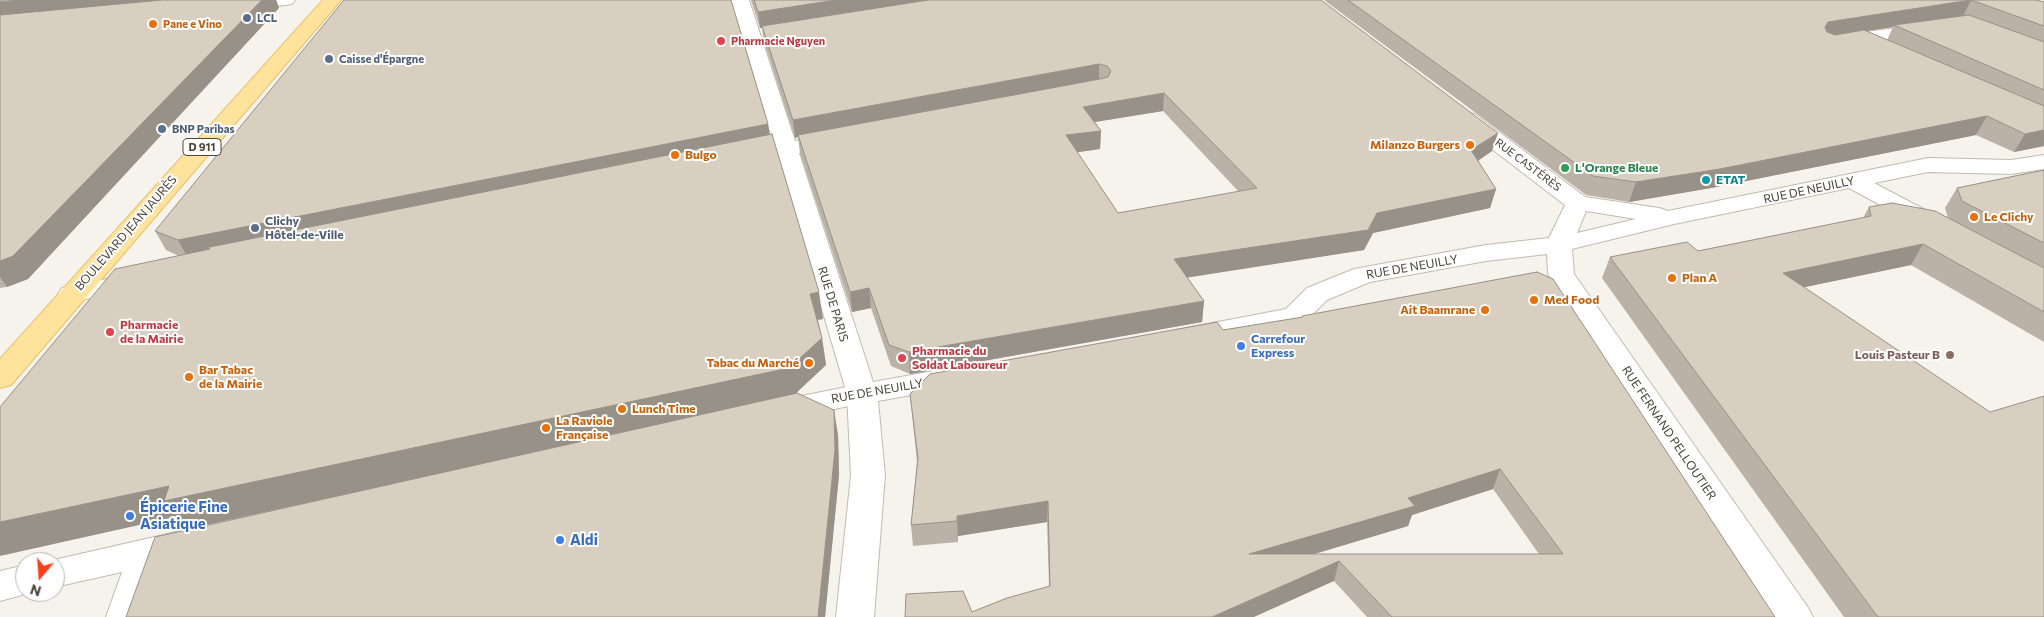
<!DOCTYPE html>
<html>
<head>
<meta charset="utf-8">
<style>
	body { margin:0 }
	#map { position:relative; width:2044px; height:617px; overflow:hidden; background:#f6f3ec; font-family:Commissioner,sans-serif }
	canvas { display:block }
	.north { position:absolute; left:15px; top:552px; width:50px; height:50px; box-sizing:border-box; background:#fff; border:1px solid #b7b4b0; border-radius:50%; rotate:198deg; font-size:14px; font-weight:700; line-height:20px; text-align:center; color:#4b4439 }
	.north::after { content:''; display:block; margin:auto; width:18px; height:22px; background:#fc3f1d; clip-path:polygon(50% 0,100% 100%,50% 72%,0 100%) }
</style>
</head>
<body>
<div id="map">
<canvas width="2044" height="617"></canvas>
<div class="north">N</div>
</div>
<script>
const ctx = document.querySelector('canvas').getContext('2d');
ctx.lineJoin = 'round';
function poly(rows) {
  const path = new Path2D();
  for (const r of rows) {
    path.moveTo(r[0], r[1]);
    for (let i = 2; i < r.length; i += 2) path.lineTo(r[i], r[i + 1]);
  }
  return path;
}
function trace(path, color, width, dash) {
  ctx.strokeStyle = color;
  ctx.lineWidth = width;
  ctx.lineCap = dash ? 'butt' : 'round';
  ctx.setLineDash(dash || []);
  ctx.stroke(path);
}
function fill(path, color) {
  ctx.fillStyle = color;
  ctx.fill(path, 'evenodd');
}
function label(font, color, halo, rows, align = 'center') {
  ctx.font = font + ' Commissioner,sans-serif';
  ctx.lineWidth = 4;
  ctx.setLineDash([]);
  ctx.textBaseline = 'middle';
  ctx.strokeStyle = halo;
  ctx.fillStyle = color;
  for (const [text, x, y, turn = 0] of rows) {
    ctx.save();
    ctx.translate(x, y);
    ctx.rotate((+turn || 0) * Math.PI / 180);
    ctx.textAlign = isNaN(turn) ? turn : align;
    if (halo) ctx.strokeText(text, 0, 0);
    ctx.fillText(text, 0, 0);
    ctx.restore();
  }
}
const pedestrian = poly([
	[862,384,873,387,877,394,873,401,781,420,770,417,766,410,770,403,781,400,862,384],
	[185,530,197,534,203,544,197,554,161,563,144,617,106,617,122,572,55,587,55,562,45,562,185,530],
	[25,565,25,592,33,592,0,601,0,571,25,565]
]);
const minor = poly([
	[235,0,295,0,292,4,286,5,240,9,234,8,231,4,235,0],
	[731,0,749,0,795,141,837,132,845,134,848,139,845,144,799,153,873,382,956,367,967,370,971,377,967,384,956,387,878,401,885,475,874,617,836,617,851,475,847,394,777,157,739,165,731,163,728,158,731,153,774,145,731,0],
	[1927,24,1933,25,1936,29,1933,33,1879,41,1883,46,1881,50,1874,52,1851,43,1849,39,1851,35,1858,33,1927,24],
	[1467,113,1475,114,1585,197,1659,208,1668,211,1928,158,2011,160,2044,155,2044,169,2011,174,1928,172,1874,183,1935,215,1938,220,1935,225,1926,227,1917,225,1849,188,1674,224,1572,249,1574,274,1807,606,1813,617,1773,617,1548,274,1547,254,1486,261,1370,282,1327,300,1305,322,1186,345,1176,342,1172,336,1176,330,1286,309,1307,288,1354,269,1486,245,1549,238,1565,205,1459,124,1456,119,1459,114,1467,113],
	[1586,211,1636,219,1577,233,1586,211],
	[136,273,145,275,149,281,145,287,72,302,62,300,58,294,62,288,136,273]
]);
const primary = poly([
	[323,0,341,0,11,385,0,388,0,359,323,0]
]);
const wall = poly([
	[0,0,276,0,279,8,28,279,7,287,0,288],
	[751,0,1321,0,1492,151,1478,161,1496,189,1490,208,1373,233,1364,250,1187,277,1204,301,1202,322,910,374,891,366,871,308,852,312,800,153,798,137,795,138,764,42,762,28,760,28],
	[1163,111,1239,192,1118,213,1077,152,1100,149,1101,131,1095,122],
	[1324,0,2036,0,2044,2,2044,146,2014,152,1976,135,1711,188,1629,202,1586,195],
	[1893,27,1887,40,1866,31],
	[768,124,769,135,823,319,818,320,822,338,826,365,796,393,838,435,839,475,825,617,126,617,355,492,183,530,175,517,179,256,166,250,155,231],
	[2044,170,2044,342,1911,265,1804,287,2044,617,1844,617,1602,278,1610,257,1698,251,1863,218,1869,207,1948,218,1945,208,1957,188],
	[1302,316,1775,617,1367,617,1334,581,972,612,1049,587,1047,522,958,536,958,542,913,546,911,525,917,462,910,394,1223,330,1302,317],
	[1493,489,1539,554,1315,554,1408,526,1412,515]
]);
const shadedWall = poly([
	[19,0,211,0,0,21,0,2],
	[262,0,276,0,279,8,28,279,7,287,0,277,0,261],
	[836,0,940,0,760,28,758,12],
	[1971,0,1963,16,1894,25,1893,27,1820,38,1825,27,1828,22],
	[1099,64,1099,81,798,135,798,137,795,138,793,120],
	[1164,93,1163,111,1082,124,1083,107],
	[1987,116,1976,135,1711,188,1629,202,1636,182],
	[768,124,771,143,205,248,210,256,189,260,178,240],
	[2044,130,2044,146,2014,152,2025,134],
	[1101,131,1100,149,1065,154,1066,135],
	[1498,133,1492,151,1465,169,1471,150],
	[1496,189,1490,208,1373,233,1364,250,1172,280,1174,259,1377,213],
	[1923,244,1911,265,1772,294,1783,273],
	[869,288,871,308,852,312,850,292],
	[819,292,823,319,814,320,810,294],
	[1204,301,1202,322,910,374,909,352],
	[822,338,826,365,794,395,183,530,175,517,0,556,0,522,169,486],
	[834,410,838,435,839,475,825,617,818,617],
	[1500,469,1493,489,1412,515,1408,526,1246,574,1249,554,1408,498],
	[1048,501,1047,522,958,536,958,542,957,516],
	[1339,561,1334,581,1254,617,1212,617]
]);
const building = poly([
	[0,0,19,0,0,2,0,0],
	[162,0,262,0,13,256,0,261,0,15,162,0],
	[344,0,731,0,768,124,178,240,155,231,344,0],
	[754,0,836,0,758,12,754,0],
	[928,0,1321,0,1498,133,1471,150,1496,189,1377,213,1368,230,1174,259,1204,301,909,352,889,345,869,288,850,292,798,135,1100,79,1108,77,1111,71,1107,66,1099,64,793,120,762,26,928,0],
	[1164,93,1257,188,1118,213,1066,135,1101,131,1083,107,1164,93],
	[1348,0,2036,0,2044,2,2044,26,1971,0,1828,22,1825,27,1827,32,1835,35,1864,30,2044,106,2044,130,2025,134,1987,116,1720,169,1636,182,1593,176,1348,0],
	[1969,15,2044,42,2044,90,1894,25,1969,15],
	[772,134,819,292,810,294,822,338,789,368,164,501,169,486,0,522,0,407,115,269,210,249,205,248,772,134],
	[2044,170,2044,243,1962,201,1957,188,2044,170],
	[1892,203,1935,211,2044,268,2044,312,1923,244,1783,273,1990,412,2044,396,2044,617,1878,617,1610,257,1687,242,1698,251,1871,216,1869,207,1892,203],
	[1537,272,1553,279,1775,617,1392,617,1339,561,1212,617,905,617,906,594,963,591,972,612,1007,598,1050,586,1048,501,957,516,957,521,911,525,918,458,910,394,930,374,1217,322,1223,330,1303,317,1302,316,1537,272],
	[1500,469,1563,554,1249,554,1415,506,1408,498,1500,469],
	[797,393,834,410,835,450,818,617,126,617,155,537,797,393]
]);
const markers = [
	[247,18,5,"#5c6f8a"],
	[153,24,5,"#e8710a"],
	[721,41,5,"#e0444e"],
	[329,59,5,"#5c6f8a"],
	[162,129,5,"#5c6f8a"],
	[1470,145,5,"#e8710a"],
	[675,155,5,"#e8710a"],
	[1565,168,5,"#2e9e5b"],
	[1706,180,5,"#0f9aa8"],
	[1974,217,5,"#e8710a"],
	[255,228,5,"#5c6f8a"],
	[1672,278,5,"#e8710a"],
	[1534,300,5,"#e8710a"],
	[1485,310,5,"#e8710a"],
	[110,332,5,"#e0444e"],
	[1241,346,5,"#3f7fe0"],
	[1950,355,5,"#8d6e63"],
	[902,358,5,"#e0444e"],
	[809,363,5,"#e8710a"],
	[189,377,5,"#e8710a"],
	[622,409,5,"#e8710a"],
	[546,428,5,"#e8710a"],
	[130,516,5,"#3f7fe0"],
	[560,540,5,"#3f7fe0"]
];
const farServicenames = [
	["LCL",257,18],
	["Caisse d'Épargne",339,59],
	["BNP Paribas",172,129]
];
const farFoodnames = [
	["Pane e Vino",163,24]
];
const farHealthnames = [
	["Pharmacie Nguyen",731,41]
];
const shields = [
	[202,147,38]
];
const shieldNames = [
	["D 911",202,147]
];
const farStreetnames = [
	["RUE CASTÉRÈS",1528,165,37]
];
const foodNames = [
	["Milanzo Burgers",1460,145,"right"],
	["Bulgo",685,155],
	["Le Clichy",1984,217],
	["Plan A",1682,278],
	["Med Food",1544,300],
	["Ait Baamrane",1475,310,"right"],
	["Tabac du Marché",799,363,"right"],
	["Bar Tabac",199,370],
	["de la Mairie",199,384],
	["Lunch Time",632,409],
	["La Raviole",556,421],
	["Française",556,435]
];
const leisureNames = [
	["L'Orange Bleue",1575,168]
];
const cultureNames = [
	["ETAT",1716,180]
];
const streetNames = [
	["RUE DE NEUILLY",1809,190,-12],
	["BOULEVARD JEAN JAURÈS",126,233,-49],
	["RUE DE NEUILLY",1412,267,-10],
	["RUE DE PARIS",833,304,73],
	["RUE DE NEUILLY",877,391,-10],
	["RUE FERNAND PELLOUTIER",1669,433,56]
];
const serviceNames = [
	["Clichy",265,221],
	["Hôtel-de-Ville",265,235]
];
const healthNames = [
	["Pharmacie",120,325],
	["de la Mairie",120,339],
	["Pharmacie du",912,351],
	["Soldat Laboureur",912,365]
];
const shopNames = [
	["Carrefour",1251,339],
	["Express",1251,353]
];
const educationNames = [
	["Louis Pasteur B",1940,355]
];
const nearShopnames = [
	["Épicerie Fine",140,507],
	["Asiatique",140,524],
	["Aldi",570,540]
];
trace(pedestrian, '#c2bbae', 2);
trace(minor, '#c2bbae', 2);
trace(primary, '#e6c16a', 2);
fill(pedestrian, '#fff');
fill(minor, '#fff');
fill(primary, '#ffe39c');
fill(wall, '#bab2a6');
fill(shadedWall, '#979187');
fill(building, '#d8cfc1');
trace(building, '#979187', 1);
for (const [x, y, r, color] of markers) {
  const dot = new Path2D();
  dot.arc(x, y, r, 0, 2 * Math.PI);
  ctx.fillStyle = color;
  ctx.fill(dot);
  trace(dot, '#fff', 2);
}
label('bold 11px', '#4e5e75', '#fff', farServicenames, 'left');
label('bold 11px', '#c56008', '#fff', farFoodnames, 'left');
label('bold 11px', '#be3a42', '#fff', farHealthnames, 'left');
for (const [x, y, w] of shields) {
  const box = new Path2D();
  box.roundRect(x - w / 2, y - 8.5, w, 17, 4);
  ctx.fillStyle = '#fff';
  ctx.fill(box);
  trace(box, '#4b4439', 1);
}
label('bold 11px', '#4b4439', null, shieldNames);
label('11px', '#4b4439', '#fff', farStreetnames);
label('bold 12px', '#c56008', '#fff', foodNames, 'left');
label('bold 12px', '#27864d', '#fff', leisureNames, 'left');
label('bold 12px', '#0d838f', '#fff', cultureNames, 'left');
label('12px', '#4b4439', '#fff', streetNames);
label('bold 12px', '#4e5e75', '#fff', serviceNames, 'left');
label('bold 12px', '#be3a42', '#fff', healthNames, 'left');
label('bold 12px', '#366cbe', '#fff', shopNames, 'left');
label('bold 12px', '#785e54', '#fff', educationNames, 'right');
label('bold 15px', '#366cbe', '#fff', nearShopnames, 'left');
</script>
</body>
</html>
